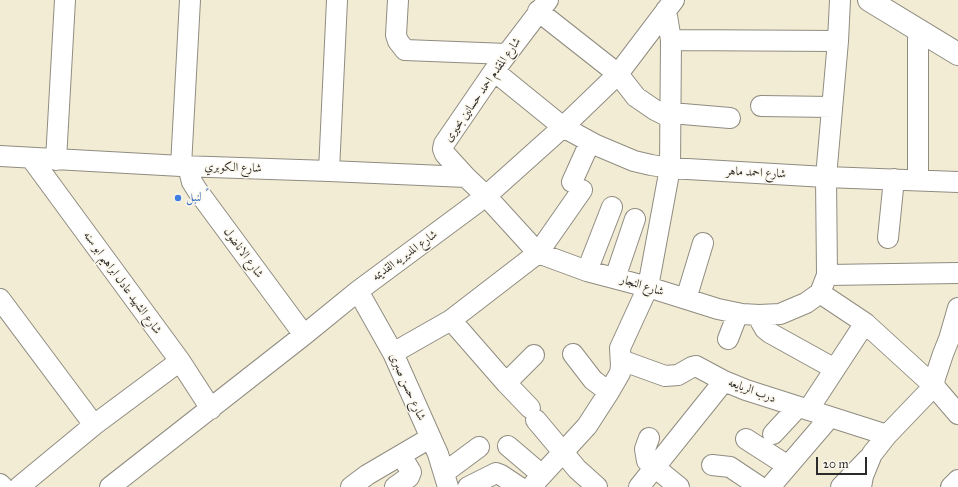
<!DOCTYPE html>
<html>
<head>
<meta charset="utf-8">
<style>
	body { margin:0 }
	#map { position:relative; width:958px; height:487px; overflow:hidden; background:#f3ecd5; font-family:"IM FELL Great Primer",serif }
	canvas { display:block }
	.scale { position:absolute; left:816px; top:457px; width:51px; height:18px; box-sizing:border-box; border:2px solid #2b2b2b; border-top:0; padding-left:5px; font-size:12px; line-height:14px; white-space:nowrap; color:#2b2b2b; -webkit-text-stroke:3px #fbf7ec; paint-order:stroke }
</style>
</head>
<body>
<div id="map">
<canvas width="958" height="487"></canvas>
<div class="scale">20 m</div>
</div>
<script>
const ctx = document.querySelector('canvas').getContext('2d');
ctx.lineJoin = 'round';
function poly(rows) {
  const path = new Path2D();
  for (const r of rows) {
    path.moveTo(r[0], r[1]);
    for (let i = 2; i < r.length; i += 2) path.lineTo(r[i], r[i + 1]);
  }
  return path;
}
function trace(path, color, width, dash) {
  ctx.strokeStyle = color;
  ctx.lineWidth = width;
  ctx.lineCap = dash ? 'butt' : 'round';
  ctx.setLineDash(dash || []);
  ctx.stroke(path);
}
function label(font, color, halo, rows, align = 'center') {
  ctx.font = font + ' "IM FELL Great Primer",Amiri,serif';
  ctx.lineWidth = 3;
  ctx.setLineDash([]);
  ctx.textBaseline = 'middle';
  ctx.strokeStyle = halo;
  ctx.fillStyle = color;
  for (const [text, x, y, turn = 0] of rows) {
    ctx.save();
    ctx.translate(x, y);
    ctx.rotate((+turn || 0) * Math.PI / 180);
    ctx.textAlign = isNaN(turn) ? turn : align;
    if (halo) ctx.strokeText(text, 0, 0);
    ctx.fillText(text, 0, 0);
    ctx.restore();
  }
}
const minor = poly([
	[398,0,396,35,398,41,405,50,507,54],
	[548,0,494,71,444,144,443,149,445,154,466,177,486,196,538,253,587,271,648,287,718,309,742,314,759,315,780,314,806,303,820,293],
	[538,11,618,74,636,97,655,110,671,118],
	[918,31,918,180],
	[671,40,838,41],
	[494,71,563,127,596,145,634,161,651,165,670,168,826,177,958,182],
	[761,106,832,107],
	[671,113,730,118],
	[0,156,181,166,329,171,466,177],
	[31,158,180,361,211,409],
	[56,160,65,0],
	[181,166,190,0],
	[190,166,190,174,192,182,197,190,304,335],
	[329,171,337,0],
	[572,182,590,142],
	[888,238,894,179],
	[587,271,612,207],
	[827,275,958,273],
	[615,278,635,219],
	[358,291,393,353,438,454,448,487],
	[820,293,827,275,826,177,838,41,840,0],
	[820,293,865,323,934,386,958,414],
	[0,299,94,425],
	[686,299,703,243],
	[759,315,761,322,765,329,770,333,835,369],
	[451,320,506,383,530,408],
	[728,339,738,313],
	[393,353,451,320,538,253,582,190],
	[573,354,593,380,609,392],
	[621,360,665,376,678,375,692,367,696,366,724,381,746,390,887,435],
	[506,383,534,355],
	[808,410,865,323],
	[536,420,577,469,597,487],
	[773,434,798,407],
	[649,438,645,449,647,461,679,487],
	[746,439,788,466],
	[508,446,542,475],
	[712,465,730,467,760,487],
	[444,473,479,447],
	[0,484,3,487],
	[19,487,94,425,180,361],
	[110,487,304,335,358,291,486,196,563,127,618,74,674,0],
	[351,487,367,475,430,438],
	[395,487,409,477,411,472,401,455],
	[468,487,496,473,501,475,519,487],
	[531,487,587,426,609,392,620,373,621,366,620,348,648,287,670,168,671,40,666,10],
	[639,487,724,381],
	[770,487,830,417],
	[841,487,868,459],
	[861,487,863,476,872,454,887,435,934,386,935,378,943,354,949,339,958,308],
	[951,487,958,480]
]);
const secondary = poly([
	[869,0,958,54]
]);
const markers = [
	[178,198,4,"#3f7fe0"]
];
const streetNames = [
	["شارع المقدم احمد حسانين بحيرى",483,90,-55],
	["شارع الكوبري",233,168,2],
	["شارع احمد ماهر",756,173,3],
	["شارع الاناضول",243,253,54],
	["شارع المديريه القديمه",405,256,-36],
	["شارع الشهيد عادل ابراهيم ابو سنه",122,283,54],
	["شارع النجار",642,286,17],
	["شارع حسن صبرى",407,387,66],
	["درب الربايعه",752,391,20]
];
const shopNames = [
	["لنبل ً",186,198]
];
trace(minor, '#8f8c80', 22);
trace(secondary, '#8f8c80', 24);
trace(minor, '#fff', 20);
trace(secondary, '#fff', 22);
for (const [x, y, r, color] of markers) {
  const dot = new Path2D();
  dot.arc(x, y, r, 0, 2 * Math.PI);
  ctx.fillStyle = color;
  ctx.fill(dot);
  trace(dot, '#fbf7ec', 1.5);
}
label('12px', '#2b2b2b', '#fbf7ec', streetNames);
label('12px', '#366cbe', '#fbf7ec', shopNames, 'left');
</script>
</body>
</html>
